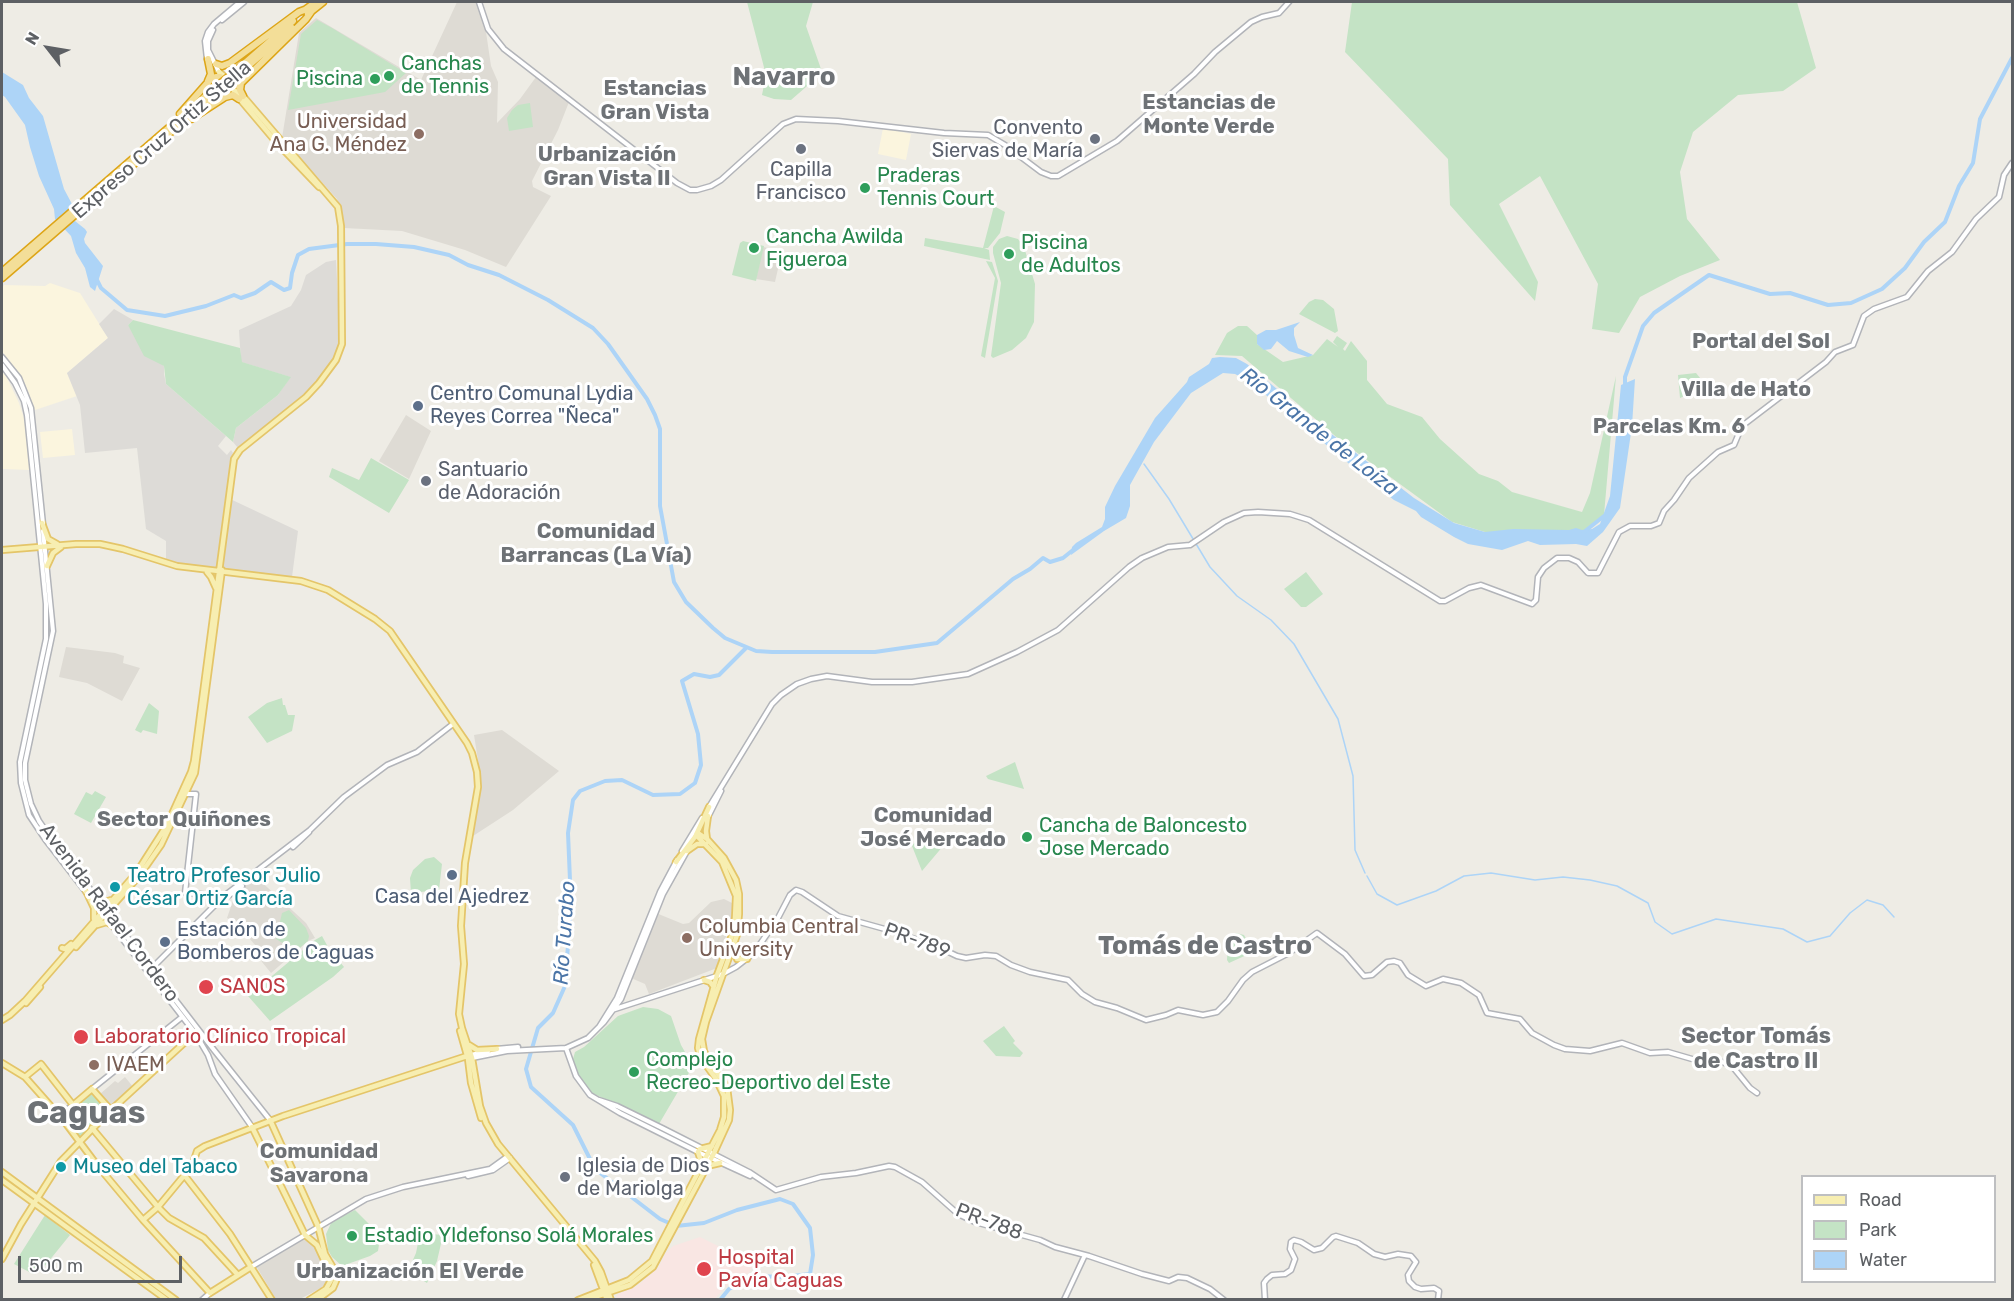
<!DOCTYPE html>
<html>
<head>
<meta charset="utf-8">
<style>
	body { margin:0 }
	#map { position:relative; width:2014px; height:1301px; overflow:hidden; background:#eeece5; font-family:Rubik,sans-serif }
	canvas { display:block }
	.frame { position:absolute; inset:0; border:3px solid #5d6064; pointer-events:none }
	.legend { position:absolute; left:1801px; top:1175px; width:195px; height:108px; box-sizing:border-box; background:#fff; border:2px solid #bebfc1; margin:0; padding:8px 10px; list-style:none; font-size:18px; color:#5d6064 }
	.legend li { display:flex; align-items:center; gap:12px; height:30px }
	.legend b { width:30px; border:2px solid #bebfc1 }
	.north { position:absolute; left:18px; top:18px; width:60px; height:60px; -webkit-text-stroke:4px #fff; paint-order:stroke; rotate:301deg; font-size:16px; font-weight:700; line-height:24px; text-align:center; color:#5d6064 }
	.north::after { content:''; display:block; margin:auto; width:21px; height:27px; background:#5d6064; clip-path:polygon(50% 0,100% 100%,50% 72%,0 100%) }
	.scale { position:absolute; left:18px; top:1256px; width:164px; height:27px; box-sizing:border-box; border:3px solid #5d6064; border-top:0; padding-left:8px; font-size:18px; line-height:21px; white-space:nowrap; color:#5d6064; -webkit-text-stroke:4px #fff; paint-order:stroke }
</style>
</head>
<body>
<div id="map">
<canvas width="2014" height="1301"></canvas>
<div class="frame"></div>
<ul class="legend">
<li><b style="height:8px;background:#f7eeb1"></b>Road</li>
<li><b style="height:16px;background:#c4e3c5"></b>Park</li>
<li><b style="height:16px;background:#add4f7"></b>Water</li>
</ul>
<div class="north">N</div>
<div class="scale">500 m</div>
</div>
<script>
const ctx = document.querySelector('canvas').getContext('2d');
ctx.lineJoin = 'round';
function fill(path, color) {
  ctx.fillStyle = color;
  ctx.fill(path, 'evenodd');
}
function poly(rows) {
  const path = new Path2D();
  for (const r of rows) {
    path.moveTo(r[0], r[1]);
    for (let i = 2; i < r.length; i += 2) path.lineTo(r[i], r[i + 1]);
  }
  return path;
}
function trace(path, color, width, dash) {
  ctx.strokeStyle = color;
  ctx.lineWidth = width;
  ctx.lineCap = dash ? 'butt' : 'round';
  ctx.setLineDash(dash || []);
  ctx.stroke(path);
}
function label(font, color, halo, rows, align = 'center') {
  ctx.font = font + ' Rubik,sans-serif';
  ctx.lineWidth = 6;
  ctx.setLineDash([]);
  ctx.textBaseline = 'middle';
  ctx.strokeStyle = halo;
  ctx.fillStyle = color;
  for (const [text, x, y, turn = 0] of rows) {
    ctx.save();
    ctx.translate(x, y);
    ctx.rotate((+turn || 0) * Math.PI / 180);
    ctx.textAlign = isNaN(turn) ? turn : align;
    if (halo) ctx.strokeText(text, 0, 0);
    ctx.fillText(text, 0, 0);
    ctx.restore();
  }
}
const commercial = poly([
	[883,128,911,134,906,160,878,154],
	[50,283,80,293,108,338,67,373,77,396,35,410,25,384,2,351,2,288,4,285,45,286],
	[2,371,7,378,19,403,24,418,30,470,2,469],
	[72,429,75,455,43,458,40,432]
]);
const industrial = poly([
	[336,260,340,338,334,360,306,393,238,448,233,442,236,428,278,395,290,377,241,362,239,330,291,306,301,290,306,275,326,262],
	[114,309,133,320,128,325,164,366,164,374,166,384,226,436,218,446,227,455,231,450,233,453,230,462,226,497,298,531,292,577,211,568,166,561,166,541,146,529,137,448,85,453,80,405,67,373,108,338,99,324]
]);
const education = poly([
	[457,2,476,2,486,32,491,66,498,82,497,123,520,99,536,77,569,102,558,130,532,181,533,187,551,196,506,267,465,250,402,231,344,228,341,210,337,199,282,138,299,33,316,18,421,80],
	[763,247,782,251,775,282,756,279],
	[406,415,431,431,409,479,379,461],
	[66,647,115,653,124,656,123,663,140,668,122,701,87,683,59,677],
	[502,730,559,771,513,810,473,836,481,779,474,735],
	[255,876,306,923,315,938,308,941,271,973,262,962,256,946,235,922,227,918,236,892],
	[724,899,732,903,733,912,717,968,649,994,645,984,631,978,656,913,683,924,689,923,711,902],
	[125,1077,134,1088,113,1107,100,1094,115,1081,118,1083],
	[304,1237,314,1246,327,1271,328,1281,321,1288,300,1299,276,1299,256,1266]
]);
const medical = poly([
	[700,1237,754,1264,749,1273,726,1286,715,1299,615,1299,618,1294,637,1286,658,1268,666,1253,673,1246]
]);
const green = poly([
	[747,2,813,2,806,26,821,69,806,87,791,100,774,99,762,95,766,75],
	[1352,2,1797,2,1816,68,1783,91,1738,95,1693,132,1680,172,1687,219,1720,260,1680,276,1640,297,1619,333,1592,329,1598,284,1540,176,1499,204,1538,282,1535,301,1450,205,1448,159,1345,52],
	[317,20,332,28,406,73,385,92,288,110,301,34],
	[530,103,533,127,509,131,507,118,512,110,518,105],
	[994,206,1005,212,1000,233,988,248,984,248,989,250,990,260,924,246,925,238,983,248],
	[1007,236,1018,239,1024,247,1035,284,1034,322,1026,338,1012,350,993,358,991,356,1001,283,993,253,993,247,999,239],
	[743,241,764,246,756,281,732,275,740,243],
	[986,261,992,262,998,281,985,358,981,356,995,278],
	[1315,299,1323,300,1334,309,1338,331,1335,333,1299,314,1309,302],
	[133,320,240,348,242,362,291,377,278,395,236,428,233,442,166,384,164,366,144,356,128,325],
	[1238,326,1247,326,1257,335,1257,344,1283,362,1313,355,1327,339,1338,347,1333,342,1337,336,1347,343,1343,349,1345,351,1351,341,1367,361,1367,380,1387,404,1422,417,1440,439,1479,474,1498,481,1512,492,1582,512,1590,493,1616,376,1604,515,1584,532,1485,532,1452,522,1341,441,1242,356,1215,355,1227,333],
	[1696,373,1705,384,1696,391,1680,398,1678,375],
	[371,458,409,480,389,513,329,477,332,468,359,480],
	[1306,572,1323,594,1306,607,1301,607,1284,589],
	[282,698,283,705,285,705,288,715,295,715,292,731,267,743,248,717,267,703],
	[149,703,159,711,157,734,143,730,141,733,135,730],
	[1015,762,1024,789,988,779,986,776],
	[95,791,106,797,91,823,74,814,86,792,92,795],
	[936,837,944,845,922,871,912,846,914,843],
	[434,857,442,864,439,890,411,893,410,878,413,870,425,859],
	[289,910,306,928,309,936,308,941,296,951,276,939,282,913],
	[1236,933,1244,935,1252,950,1251,953,1229,963,1227,960,1228,941],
	[322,936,328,947,344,967,333,977,270,1021,248,996,315,940],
	[643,1007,658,1009,671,1016,681,1045,693,1066,659,1124,592,1093,579,1078,573,1059,575,1052,584,1047,618,1016],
	[1004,1026,1015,1041,1013,1043,1023,1053,1020,1057,996,1056,983,1041],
	[91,1094,107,1110,80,1137,63,1117],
	[355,1210,375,1230,380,1238,378,1251,370,1256,342,1266,332,1257,328,1250,326,1234,332,1221],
	[45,1215,70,1235,44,1267,33,1274,14,1264],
	[420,1233,443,1235,437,1261,427,1283,408,1271,416,1253]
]);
const water = poly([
	[2,72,23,85,29,98,43,116,64,189,72,204,75,221,85,229,87,232,84,239,85,243,103,266,95,291,90,287,85,268,76,253,71,236,55,219,54,209,39,176,30,147,25,125,5,97,2,95],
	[1300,322,1294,328,1294,335,1298,348,1313,355,1308,357,1289,351,1277,341,1271,349,1264,350,1257,344,1257,335,1266,330,1276,330],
	[1220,357,1236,358,1247,364,1289,399,1302,411,1414,498,1454,523,1485,532,1513,529,1569,530,1576,528,1582,530,1592,529,1600,524,1610,496,1621,385,1635,379,1632,426,1620,508,1603,532,1587,546,1576,544,1540,545,1528,541,1502,550,1468,544,1454,537,1421,517,1416,511,1394,500,1376,486,1249,381,1235,374,1223,373,1191,393,1154,442,1130,485,1130,506,1126,518,1104,531,1071,555,1072,547,1076,543,1102,527,1105,519,1105,507,1115,486,1155,418,1187,382,1189,377,1209,364,1212,358]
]);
const stream = poly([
	[1144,464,1169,499,1210,567,1237,596,1271,620,1294,644,1338,719,1353,776,1355,850,1365,873],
	[1367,876,1377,894,1397,905,1436,891,1464,876,1491,873,1535,880,1563,877,1590,880,1617,886,1648,903,1655,922,1672,934,1716,919,1783,929,1807,942,1830,936,1850,913,1867,900,1883,905,1894,917]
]);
const river = poly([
	[97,280,101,288,127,310,165,316,206,306,234,295,241,298,255,293,271,282,284,290,290,288,292,273,298,255,309,249,347,244,376,244,414,247,449,255,468,265,499,275,548,300,593,328,608,344,647,399,655,415,660,429,660,506,674,582,686,602,713,628,725,638,756,651,772,652,875,652,937,643,1013,579,1030,569,1043,558,1050,562,1063,558,1073,550],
	[1625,389,1625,377,1643,326,1654,313,1709,275,1770,294,1790,293,1828,305,1851,303,1882,289,1905,268,1924,242,1945,222,1959,186,1973,163,1980,119,2012,58],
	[1584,532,1604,516],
	[720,1300,729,1289,755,1276,783,1277,810,1274,813,1255,810,1228,793,1204,780,1199,737,1210,704,1223,676,1226,660,1219,595,1169,573,1125,531,1087,526,1069,538,1028,553,1013,565,986,571,904,568,833,573,800,580,791,605,781,622,780,653,795,680,794,695,783,701,765,698,734,682,681,694,674,710,677,719,675,746,648]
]);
const secondary = poly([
	[479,2,488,29,504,49,677,183,690,190,697,190,711,186,721,180,783,124,796,119,838,121,944,133,988,135,1005,145,1041,172,1051,176,1058,176,1117,141,1194,74,1215,52,1251,22,1262,17,1279,13,1289,2],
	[222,20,244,2],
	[213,30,208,41,208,50,219,72],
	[207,59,205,41,208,32,214,24,240,2],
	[2,357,19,378,31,408,43,524],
	[2,365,15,383,24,401,27,415,46,604,46,639,20,762,21,783,29,815,45,839,86,892],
	[43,531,53,631,25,763,25,780,31,804,39,821,50,837,214,1050,270,1120],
	[185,794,196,794,185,893,224,896],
	[709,807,772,704,781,695,797,684,811,679,827,676,872,682,912,682,968,674,1017,652,1058,630,1129,567,1142,558,1168,547,1190,545,1224,522,1244,513,1258,512,1290,514,1309,520,1440,601,1445,601,1469,588,1481,585,1532,604,1536,600,1538,577,1544,568,1557,558,1569,558,1578,562,1588,573,1598,573,1619,532,1630,526,1651,526,1659,523,1664,511,1674,500,1689,478,1718,452,1734,445,1742,426,1826,362,1835,352,1853,345,1864,316,1874,309,1907,297,1928,271,1952,252,1976,219,1999,197,2004,175,2012,163],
	[708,817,721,791],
	[293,847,309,832],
	[682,851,702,818],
	[91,898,195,1033,208,1055,215,1074,252,1127],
	[224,899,242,886],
	[150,970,224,896,310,830,344,797,387,765,417,752,453,724],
	[612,1010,723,974,736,967,754,953,778,918,790,895,796,890,802,892,838,916,892,931,938,947,957,956,966,958,985,955,996,956,1011,965,1030,972,1068,980,1082,994,1095,1002,1117,1008,1146,1020,1166,1015,1178,1010,1203,1015,1217,1012,1228,1001,1243,980,1252,972,1289,953,1317,933,1345,954,1364,976,1372,975,1387,962,1394,961,1400,963,1408,975,1426,986,1443,979,1461,983,1479,995,1487,1013,1520,1019,1532,1033,1554,1045,1565,1049,1590,1051,1622,1043,1650,1053,1668,1052,1699,1061,1722,1062,1732,1066,1750,1088,1757,1093],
	[599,1027,617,998,660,892,677,860],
	[566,1048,576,1076,590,1095,620,1113,700,1153,750,1176],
	[496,1049,518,1047],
	[471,1055,488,1051],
	[472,1058,507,1051,566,1048,588,1038,604,1022,621,999,663,894,687,851],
	[92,1089,182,1017],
	[599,1100,617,1106,664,1129,749,1172,776,1190,821,1177,856,1173,889,1166,895,1167,922,1182,958,1214,975,1222,1040,1240,1055,1247,1089,1256,1142,1274,1169,1281,1178,1277,1187,1278,1210,1289,1224,1300],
	[58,1116,73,1105],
	[468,1176,493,1170,510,1158],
	[251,1267,366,1199,403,1187,490,1169,508,1156],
	[202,1300,210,1293],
	[1064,1300,1085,1255],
	[1265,1300,1264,1283,1267,1279,1272,1275,1285,1274,1291,1270,1295,1259,1290,1249,1291,1242,1294,1240,1301,1242,1314,1250,1322,1248,1333,1237,1336,1236,1358,1243,1374,1254,1385,1257,1398,1254,1411,1256,1416,1262,1408,1275,1409,1281,1415,1287,1421,1289,1434,1288,1439,1291,1438,1300]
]);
const primary = poly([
	[219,72,229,80],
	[238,97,276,142,319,187],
	[42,523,48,539,57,544],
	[2,550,76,544,100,544,123,549,177,566,301,581,328,590,375,619,390,631,467,743,472,753,477,772,478,787,465,863,461,926,464,964,459,1014,462,1028,472,1058,480,1106,486,1123,498,1144,595,1261,601,1272,611,1300],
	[47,566,53,553,61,547],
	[207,572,211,577,216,588],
	[707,839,706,831,708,816],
	[687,851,697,844,706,844],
	[86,891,94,908,94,919],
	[95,896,105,902,111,900],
	[114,905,112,911,117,925],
	[97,925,107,922,113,926],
	[76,947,140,875,161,845,195,773,222,570],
	[62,948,65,949,71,944],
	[734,949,737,959,747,959],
	[704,980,710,982,713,986],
	[26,1003,40,987],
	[2,1020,10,1015,25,1001,137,872,167,825,191,772,194,761,234,459,240,450,306,397,319,383,336,360,342,344,341,226,338,207,243,96,229,87],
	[460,1031,468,1059,471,1083,481,1118],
	[469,1045,477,1050,497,1049],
	[2,1063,25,1077,64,1121,97,1165,143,1220,210,1293,251,1267],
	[25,1077,41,1064,73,1105,92,1089,108,1107],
	[270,1120,318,1226,325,1254,335,1271,336,1281,333,1288,317,1300],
	[252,1127,305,1235,317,1245,331,1275,331,1280,326,1289,309,1300],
	[92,1128,158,1207,169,1218,204,1238,238,1275],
	[700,1149,712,1146],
	[698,1152,702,1164],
	[707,1166,720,1163],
	[2,1172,176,1300],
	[185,1176,230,1234,272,1300],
	[2,1180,167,1300],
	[143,1220,158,1207,192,1166,197,1151,205,1146,283,1116,470,1055],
	[2,1259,21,1224,61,1161,111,1110,195,1033],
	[594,1265,607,1300],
	[578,1300,629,1280,652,1261,720,1130,724,1117,724,1096,716,1079,701,1058,698,1048,699,1039,717,975,732,935,735,918,736,896,722,862,696,835,709,807],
	[586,1300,630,1285,653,1267,713,1155,729,1120,730,1110,727,1087,709,1061,704,1051,702,1039,706,1022,737,935,739,914,739,894,736,880,724,858,707,839,698,833,676,862]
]);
const highway = poly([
	[305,10,316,2],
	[308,14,323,2],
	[208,59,211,74,208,81],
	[216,64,222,66,230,63,299,12,307,9],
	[237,70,293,21],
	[240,73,292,28],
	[241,83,240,90,243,96],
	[233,84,238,86,241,83,306,19,311,12],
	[223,97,229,88],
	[180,114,210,80,216,77,220,77],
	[191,119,225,97,233,95,239,99],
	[2,272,215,88],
	[2,278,218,91]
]);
const highwayBridge = poly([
	[215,88,237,70],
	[218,91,240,73]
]);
const markers = [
	[389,76,6,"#2e9e5b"],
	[375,79,6,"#2e9e5b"],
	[419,134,6,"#8d6e63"],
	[1095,139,6,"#6b7280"],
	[801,149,6,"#6b7280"],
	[865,188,6,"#2e9e5b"],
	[754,248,6,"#2e9e5b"],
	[1009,254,6,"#2e9e5b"],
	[418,406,6,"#5c6f8a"],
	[426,481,6,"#6b7280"],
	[1027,837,6,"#2e9e5b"],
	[452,875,6,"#5c6f8a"],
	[115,887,6,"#0f9aa8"],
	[687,938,6,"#8d6e63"],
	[165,942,6,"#5c6f8a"],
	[206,987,8,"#e0444e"],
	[81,1037,8,"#e0444e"],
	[94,1065,6,"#8d6e63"],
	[634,1072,6,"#2e9e5b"],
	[61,1167,6,"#0f9aa8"],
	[565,1177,6,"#6b7280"],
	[352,1236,6,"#2e9e5b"],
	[704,1269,8,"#e0444e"]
];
const leisureNames = [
	["Canchas",401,64],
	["de Tennis",401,87],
	["Piscina",363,79,"right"],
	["Praderas",877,176],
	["Tennis Court",877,199],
	["Cancha Awilda",766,237],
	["Figueroa",766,260],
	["Piscina",1021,243],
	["de Adultos",1021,266],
	["Cancha de Baloncesto",1039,826],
	["Jose Mercado",1039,849],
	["Complejo",646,1060],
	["Recreo-Deportivo del Este",646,1083],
	["Estadio Yldefonso Solá Morales",364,1236]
];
const educationNames = [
	["Universidad",407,122,"right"],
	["Ana G. Méndez",407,145,"right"],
	["Columbia Central",699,927],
	["University",699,950],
	["IVAEM",106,1065]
];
const worshipNames = [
	["Convento",1083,128,"right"],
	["Siervas de María",1083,151,"right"],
	["Capilla",801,170,"center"],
	["Francisco",801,193,"center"],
	["Santuario",438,470],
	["de Adoración",438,493],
	["Iglesia de Dios",577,1166],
	["de Mariolga",577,1189]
];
const streetNames = [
	["Expreso Cruz Ortiz Stella",162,140,-41],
	["Avenida Rafael Cordero",109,913,53],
	["PR-789",917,941,20],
	["PR-788",989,1222,21]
];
const serviceNames = [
	["Centro Comunal Lydia",430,394],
	["Reyes Correa \"Ñeca\"",430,417],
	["Casa del Ajedrez",452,897,"center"],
	["Estación de",177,930],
	["Bomberos de Caguas",177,953]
];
const cultureNames = [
	["Teatro Profesor Julio",127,876],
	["César Ortiz García",127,899],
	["Museo del Tabaco",73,1167]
];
const healthNames = [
	["SANOS",220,987],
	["Laboratorio Clínico Tropical",94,1037],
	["Hospital",718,1258],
	["Pavía Caguas",718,1281]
];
const neighbourhoodNames = [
	["Estancias",655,89],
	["Gran Vista",655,113],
	["Estancias de",1209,103],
	["Monte Verde",1209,127],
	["Urbanización",607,155],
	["Gran Vista II",607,179],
	["Portal del Sol",1761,342],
	["Villa de Hato",1746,390],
	["Parcelas Km. 6",1669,427],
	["Comunidad",596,532],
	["Barrancas (La Vía)",596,556],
	["Comunidad",933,816],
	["José Mercado",933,840],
	["Sector Quiñones",184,820],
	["Comunidad",319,1152],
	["Savarona",319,1176],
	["Urbanización El Verde",410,1272]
];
const waterNames = [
	["Río Grande de Loíza",1319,432,38],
	["Río Turabo",565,933,-86]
];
const quarterNames = [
	["Sector Tomás",1756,1037],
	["de Castro II",1756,1062]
];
const districtNames = [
	["Navarro",784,77],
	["Tomás de Castro",1205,946]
];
const townNames = [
	["Caguas",86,1114]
];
fill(commercial, '#fbf5de');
fill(industrial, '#dddbd7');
fill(education, '#dedbd4');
fill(medical, '#f9e6e3');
fill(green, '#c4e3c5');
fill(water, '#add4f7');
trace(stream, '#add4f7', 1.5);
trace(river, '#add4f7', 4);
trace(secondary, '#b2b4b9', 7);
trace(primary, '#e4c569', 8);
trace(highway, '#dda517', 9);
trace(secondary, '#fff', 4);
trace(primary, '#f7eeb1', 4.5);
trace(highway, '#f3de98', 6);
trace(highwayBridge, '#dda517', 9, []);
trace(highwayBridge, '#f3de98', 6);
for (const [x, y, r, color] of markers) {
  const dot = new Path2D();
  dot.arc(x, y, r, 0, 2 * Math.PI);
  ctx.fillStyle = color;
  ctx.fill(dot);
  trace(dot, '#fff', 2);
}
label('20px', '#27864d', '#fff', leisureNames, 'left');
label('20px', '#785e54', '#fff', educationNames, 'left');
label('20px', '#5b616d', '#fff', worshipNames, 'left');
label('20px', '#5d6064', '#fff', streetNames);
label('20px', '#4e5e75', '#fff', serviceNames, 'left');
label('20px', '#0d838f', '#fff', cultureNames, 'left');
label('20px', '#be3a42', '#fff', healthNames, 'left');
label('bold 21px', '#6e7276', '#fff', neighbourhoodNames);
label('italic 21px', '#4b75a7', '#fff', waterNames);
label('bold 22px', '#6e7276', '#fff', quarterNames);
label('bold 26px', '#6e7276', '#fff', districtNames);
label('bold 32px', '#6e7276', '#fff', townNames);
</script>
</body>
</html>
